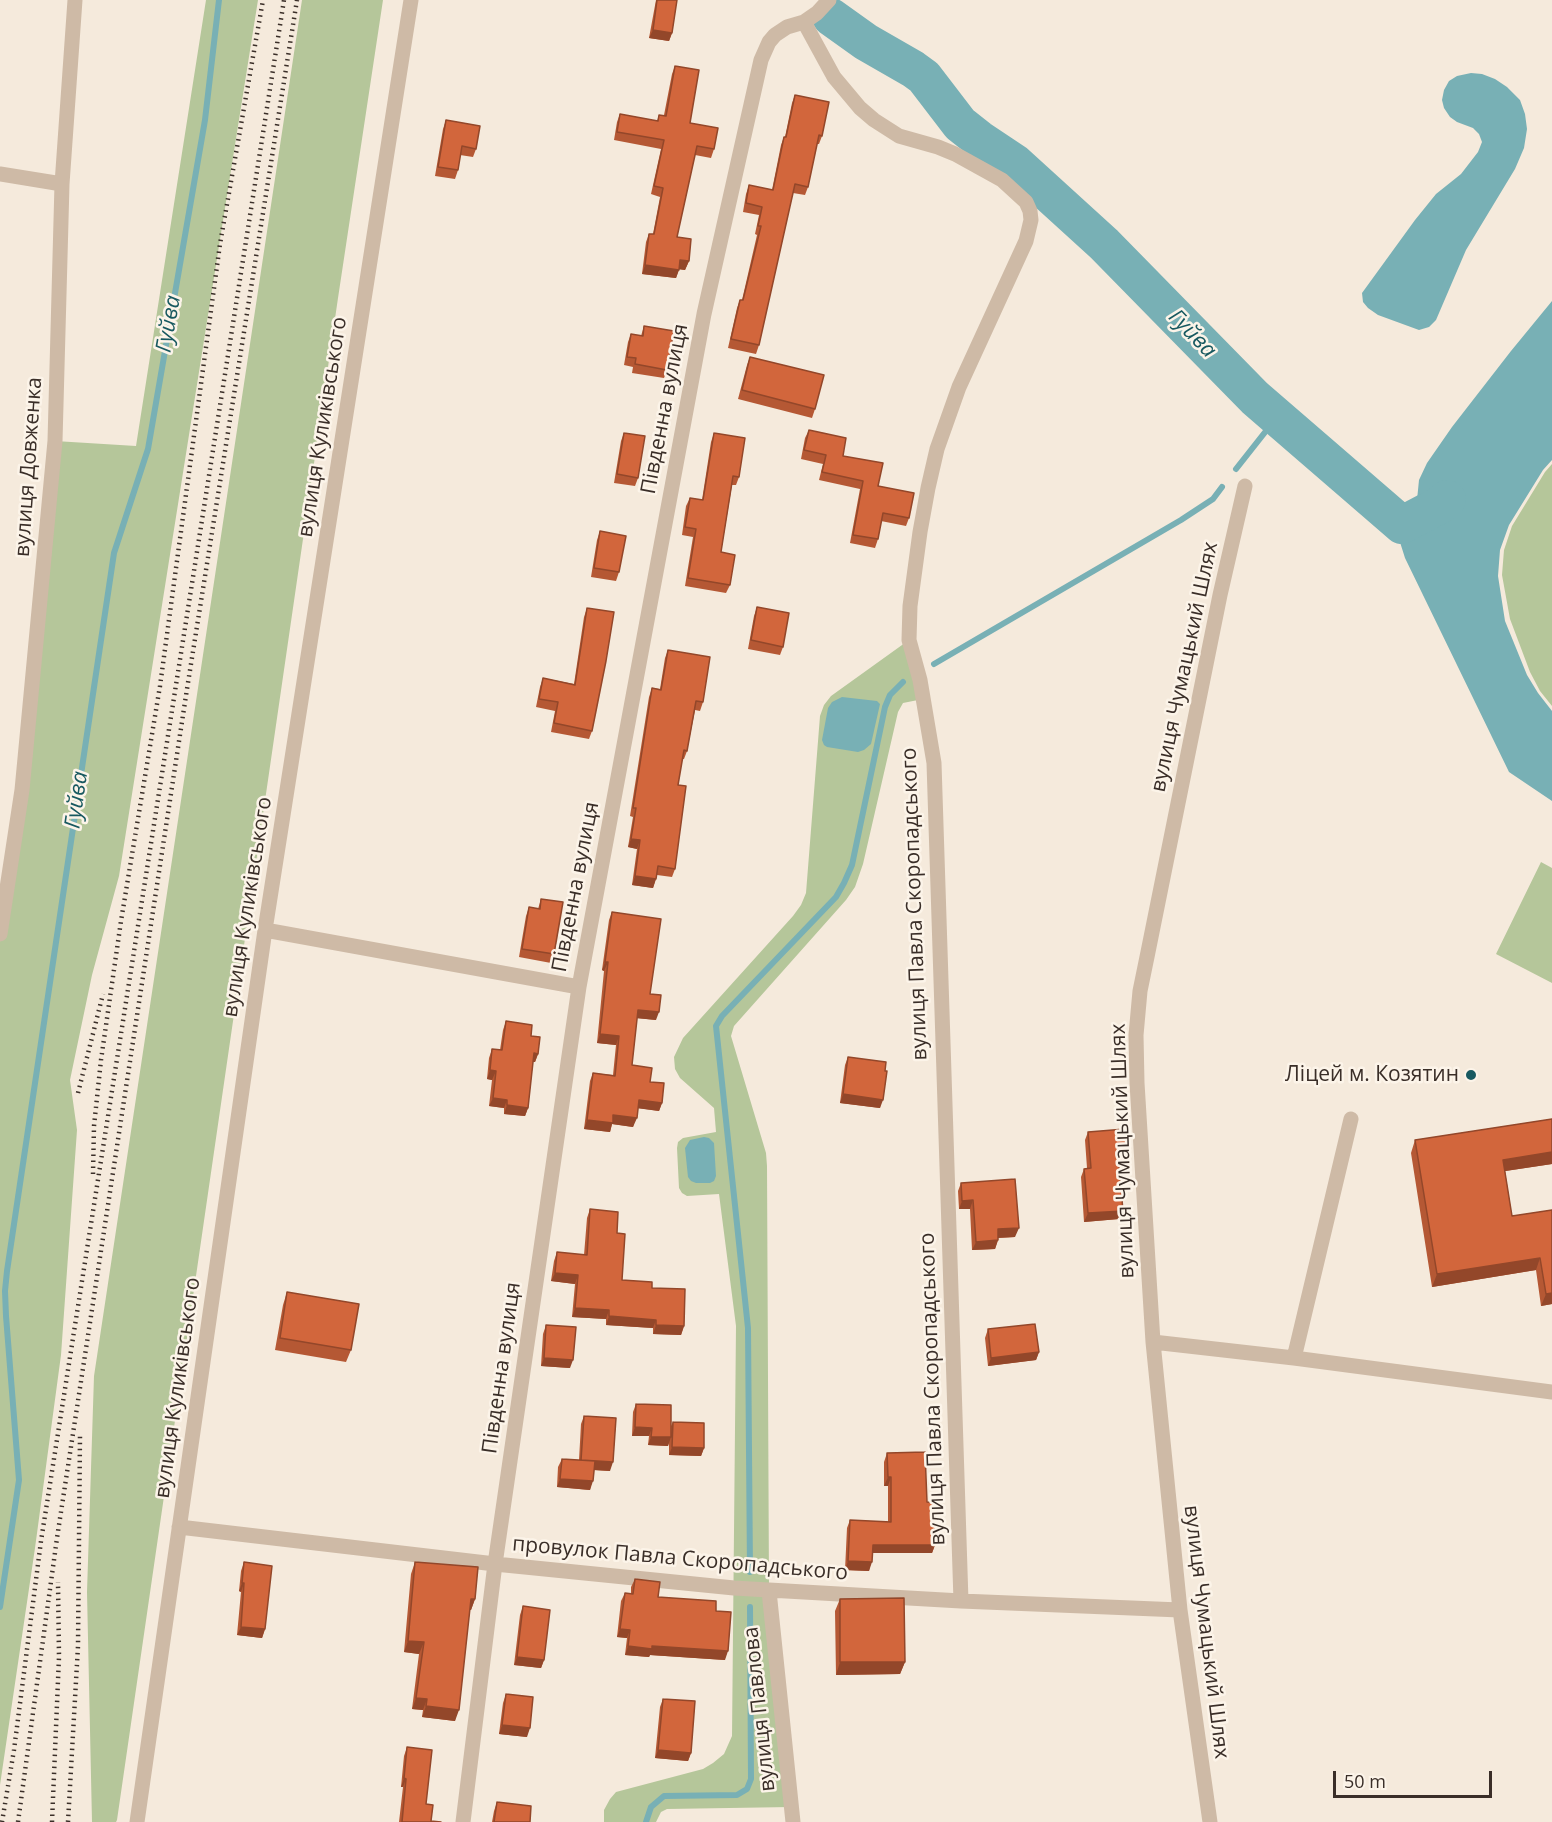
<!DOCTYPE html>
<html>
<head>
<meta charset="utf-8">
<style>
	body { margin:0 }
	#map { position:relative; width:1552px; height:1822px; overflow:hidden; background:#f5eadc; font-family:"Open Sans",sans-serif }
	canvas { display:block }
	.scale { position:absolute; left:1333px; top:1771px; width:159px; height:27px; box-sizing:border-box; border:3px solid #3a2e28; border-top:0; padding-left:8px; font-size:18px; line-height:21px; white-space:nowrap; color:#3a2e28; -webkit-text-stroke:4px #fcf4e9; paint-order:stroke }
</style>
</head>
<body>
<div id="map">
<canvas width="1552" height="1822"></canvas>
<div class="scale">50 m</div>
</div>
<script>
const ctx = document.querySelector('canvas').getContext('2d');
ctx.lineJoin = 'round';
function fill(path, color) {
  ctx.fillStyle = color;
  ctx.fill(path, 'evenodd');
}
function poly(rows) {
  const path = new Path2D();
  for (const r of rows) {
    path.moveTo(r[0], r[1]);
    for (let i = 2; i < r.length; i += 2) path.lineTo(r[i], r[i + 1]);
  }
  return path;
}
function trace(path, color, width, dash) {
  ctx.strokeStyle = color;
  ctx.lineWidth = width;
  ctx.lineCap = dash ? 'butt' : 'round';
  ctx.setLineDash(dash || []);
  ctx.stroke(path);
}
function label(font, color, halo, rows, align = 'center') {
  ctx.font = font + ' "Open Sans",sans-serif';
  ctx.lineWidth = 5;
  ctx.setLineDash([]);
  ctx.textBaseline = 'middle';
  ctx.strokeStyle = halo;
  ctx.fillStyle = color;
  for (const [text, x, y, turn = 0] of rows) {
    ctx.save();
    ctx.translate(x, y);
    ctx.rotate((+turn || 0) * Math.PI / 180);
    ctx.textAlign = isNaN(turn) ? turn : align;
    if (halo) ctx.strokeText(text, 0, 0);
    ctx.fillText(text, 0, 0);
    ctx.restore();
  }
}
const green = poly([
	[206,0,258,0,119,876,92,975,70,1080,77,1130,61,1355,35,1548,0,1785,0,934,55,441,136,446],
	[302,0,383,0,338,298,117,1820,116,1822,92,1822,87,1592,94,1376],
	[1552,464,1552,706,1540,691,1530,672,1510,619,1502,575,1504,550,1512,526,1545,472],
	[909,640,923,699,903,703,898,712,863,864,855,887,846,900,734,1026,731,1036,766,1153,767,1166,769,1591,791,1807,667,1809,661,1812,656,1822,604,1822,604,1810,610,1799,616,1792,703,1769,713,1763,724,1754,732,1736,736,1326,719,1194,687,1196,682,1193,679,1188,677,1148,678,1142,683,1138,716,1132,714,1108,680,1078,675,1069,674,1057,683,1038,793,916,801,905,806,893,820,716,824,705,831,696],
	[1541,862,1552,868,1552,983,1496,954]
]);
const water = poly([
	[1471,73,1482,74,1495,79,1507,87,1520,100,1525,114,1527,129,1524,148,1515,169,1466,250,1436,320,1429,327,1419,330,1378,315,1368,308,1363,302,1362,293,1415,220,1436,194,1461,174,1478,152,1482,142,1479,134,1473,128,1457,122,1450,117,1444,108,1442,100,1444,90,1449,81,1457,76],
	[1552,301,1552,460,1543,470,1509,525,1500,550,1498,576,1505,621,1527,675,1538,693,1552,711,1552,801,1509,772,1405,558,1399,539,1402,525,1417,500,1419,480,1427,463,1452,427,1511,351],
	[842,697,877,701,880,704,871,744,864,750,858,752,827,747,824,745,822,740,828,708,832,702],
	[704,1137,709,1138,714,1143,716,1176,714,1181,710,1183,696,1183,691,1181,688,1177,685,1148,690,1140]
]);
const stream = poly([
	[1236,469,1277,417],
	[934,664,1181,520,1213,499,1222,487],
	[750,1572,748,1328,716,1026,722,1016,836,897,844,883,852,865,885,707,890,695,903,682],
	[0,1607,19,1480,6,1316,5,1291,7,1271,114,553,148,449,205,120,219,0],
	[646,1822,651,1807,664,1796,737,1795,747,1789,751,1779,750,1607]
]);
const river = poly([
	[831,17,866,42,913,69,924,77,960,124,979,139,1015,163,1104,244,1255,398,1402,525,1440,505,1447,499]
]);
const minor = poly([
	[804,22,834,77,860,108,874,120,899,136,938,147,955,154,1002,180,1026,202,1030,211,1031,220,1026,241,959,387,937,449,928,488,920,532,910,606,909,640,920,680,934,763,961,1601],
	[0,174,62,184],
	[265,930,579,987],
	[0,934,22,790,55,441,62,184,75,0],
	[1153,1342,1294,1358,1552,1392],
	[1294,1358,1351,1119],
	[179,1527,495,1564,734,1588,961,1601,1180,1610],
	[769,1591,793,1822],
	[137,1822,265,930,411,0],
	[463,1822,495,1564,579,987,704,314,761,60,769,42,775,35,787,27,804,22,817,13,829,0],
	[1210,1822,1180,1610,1153,1342,1137,1083,1136,1035,1140,991,1148,952,1220,595,1245,486]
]);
const rail = poly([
	[78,1093,103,994],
	[93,1174,94,1126,101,1060,121,921,160,686,220,244,263,0],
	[2,1822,14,1750,41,1541,284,0],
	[18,1822,57,1538,187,689,297,0],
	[52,1822,59,1657,58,1582],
	[68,1822,78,1646,80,1435]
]);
const wall = poly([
	[656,0,677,0,672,33,669,41,649,38],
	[675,66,690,123,714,149,711,158,695,155,677,237,689,261,685,270,679,269,676,278,642,274,646,242,649,234,653,234,660,197,651,194,661,149,614,140,617,122,620,114,657,121,659,115,664,115,672,74],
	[795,95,822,136,819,144,817,144,808,187,805,195,793,193,759,345,756,354,728,348,737,308,740,300,742,300,757,235,755,234,759,215,743,212,746,194,749,185,772,190,781,145,784,137,785,137,792,103],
	[446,120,476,149,473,157,460,155,458,170,455,179,435,176,443,129],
	[644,326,667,370,664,378,632,373,633,367,624,365,628,342,631,334,641,336],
	[750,357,815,409,812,418,738,399,747,365],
	[809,430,843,456,878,486,909,518,906,526,881,521,878,539,875,548,850,543,860,489,819,480,823,464,801,459,805,438],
	[624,433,638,478,635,486,614,483,621,441],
	[714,433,739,477,736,485,732,485,721,552,730,585,726,593,685,586,693,537,682,535,686,506,690,498,702,500,711,442],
	[600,531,619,572,616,581,591,577,597,540],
	[757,607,783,647,780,655,748,649,754,616],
	[587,608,592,731,589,739,551,732,555,711,536,707,540,687,543,678,574,684,584,617],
	[668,650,703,702,700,711,695,710,687,751,684,759,682,759,678,785,675,869,672,877,657,875,653,888,632,885,637,849,628,847,633,817,630,816,649,697,652,688,660,689,665,658],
	[541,899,554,954,551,963,519,957,526,916,529,907,538,909],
	[612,912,650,994,656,1020,637,1018,632,1065,650,1082,662,1103,659,1111,638,1108,633,1127,612,1124,610,1132,584,1129,590,1081,593,1073,613,1075,616,1045,597,1043,604,971,602,970,609,920],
	[506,1021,531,1036,538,1054,535,1062,533,1062,528,1108,525,1116,504,1114,504,1108,489,1106,492,1080,487,1079,489,1058,492,1049,500,1050,503,1030],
	[848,1057,885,1071,880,1108,840,1103,845,1065],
	[1552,1119,1552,1164,1505,1171,1512,1216,1552,1210,1552,1304,1541,1306,1536,1270,1432,1287,1411,1153,1415,1140],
	[1088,1132,1127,1154,1124,1163,1119,1163,1119,1219,1084,1222,1081,1177,1084,1169,1087,1168,1085,1140],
	[961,1183,1015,1237,998,1238,998,1240,995,1249,972,1250,970,1209,959,1209,958,1191],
	[590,1209,617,1233,622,1280,652,1288,684,1326,681,1335,653,1334,653,1328,606,1325,606,1319,572,1317,575,1284,551,1281,554,1261,557,1252,584,1255,587,1218],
	[287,1292,351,1350,346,1362,275,1350,283,1305],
	[546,1325,570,1368,541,1366,543,1334],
	[988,1329,1039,1352,1036,1360,988,1366,985,1338],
	[636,1404,671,1426,673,1422,704,1448,701,1456,669,1455,669,1442,668,1446,648,1445,649,1436,632,1436,633,1412],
	[584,1416,610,1471,594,1470,590,1490,557,1487,558,1467,562,1459,579,1460,581,1424],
	[887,1453,927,1502,935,1545,932,1553,872,1553,869,1571,845,1570,847,1528,850,1520,888,1522,888,1486,884,1486,884,1462],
	[244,1562,265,1629,262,1638,237,1635,241,1592,239,1591,241,1571],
	[415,1562,475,1599,471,1610,470,1610,455,1721,422,1717,423,1710,412,1709,419,1654,404,1652,411,1574],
	[635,1579,658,1597,716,1611,725,1660,650,1655,649,1657,625,1655,627,1638,617,1637,621,1601,625,1593,631,1593,631,1587],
	[840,1599,905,1662,900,1674,836,1675,835,1611],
	[523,1606,544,1660,541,1668,514,1665,520,1615],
	[506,1694,527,1737,499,1734,503,1703],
	[663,1699,691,1753,688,1761,655,1758,660,1707],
	[407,1747,431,1821,441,1822,399,1822,403,1787,401,1787,404,1756],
	[497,1802,530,1822,492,1822,494,1811]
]);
const shadedWall = poly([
	[653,30,672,33,669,41,649,38],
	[680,260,689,261,685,270,677,269],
	[645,265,679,270,676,278,642,274],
	[631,839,640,840,637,849,628,847],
	[635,876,656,879,653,888,632,885],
	[605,962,608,962,604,971,602,970],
	[638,1010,659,1012,656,1020,635,1018],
	[600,1034,619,1036,616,1045,597,1043],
	[534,1053,538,1054,535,1062,531,1062],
	[490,1070,496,1071,492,1080,487,1079],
	[843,1094,883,1100,880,1108,840,1103],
	[493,1098,507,1100,504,1108,489,1106],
	[639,1100,662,1103,659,1111,636,1108],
	[507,1105,528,1108,525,1116,504,1114],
	[613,1115,637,1118,633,1127,612,1124,610,1132,584,1129,587,1120],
	[1552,1152,1552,1164,1499,1172,1503,1160],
	[1127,1154,1124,1163,1115,1164,1118,1155],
	[973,1200,970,1209,959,1209,962,1201],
	[1123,1211,1119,1219,1084,1222,1088,1213],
	[1019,1228,1015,1237,995,1238,998,1229],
	[998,1240,995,1249,972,1250,976,1242],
	[1540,1258,1536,1270,1432,1287,1437,1274],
	[555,1273,578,1275,575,1284,551,1281],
	[1552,1293,1552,1304,1541,1306,1546,1294],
	[575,1308,609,1310,606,1319,572,1317],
	[609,1316,656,1320,653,1328,606,1325],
	[656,1325,684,1326,681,1335,653,1334],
	[1039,1352,1036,1360,988,1366,991,1358],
	[544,1358,573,1360,570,1368,541,1366],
	[635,1427,652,1428,649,1436,632,1436],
	[651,1437,671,1437,668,1446,648,1445],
	[672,1447,704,1448,701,1456,669,1455],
	[581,1460,613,1462,610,1471,578,1469],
	[888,1477,891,1477,888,1486,884,1486],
	[560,1479,593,1481,590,1490,557,1487],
	[873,1545,935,1545,932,1553,870,1553],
	[848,1561,872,1562,869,1571,845,1570],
	[242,1583,244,1583,241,1592,239,1591],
	[471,1599,475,1599,471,1610,467,1610],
	[241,1627,265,1629,262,1638,237,1635],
	[620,1629,630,1630,627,1638,617,1637],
	[408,1641,424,1642,419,1654,404,1652],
	[628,1646,652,1646,728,1651,725,1660,650,1655,649,1657,625,1655],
	[517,1657,544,1660,541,1668,514,1665],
	[840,1662,905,1662,900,1674,836,1675],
	[416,1698,427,1699,423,1710,412,1709],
	[426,1706,459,1710,455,1721,422,1717],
	[502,1725,530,1728,527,1737,499,1734],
	[658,1750,691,1753,688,1761,655,1758],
	[404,1778,406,1779,403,1787,401,1787]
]);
const building = poly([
	[657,0,677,0,672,33,653,30,657,0],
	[675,66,699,70,690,123,718,128,714,149,697,146,677,237,691,239,689,261,680,260,679,270,645,265,649,234,654,234,663,188,654,186,664,140,617,132,620,114,658,121,659,115,666,116,675,66],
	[795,95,829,102,822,136,819,135,808,187,795,184,759,345,731,339,740,300,743,300,761,226,758,226,762,207,746,203,749,185,773,190,784,137,786,137,795,95],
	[446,120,480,126,476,149,462,146,458,170,438,167,446,120],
	[644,326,674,331,667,370,635,364,636,358,627,357,631,334,643,336,644,326],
	[750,357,824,375,815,409,742,390,750,357],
	[809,430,846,438,843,456,883,463,878,486,914,493,909,518,883,513,878,539,853,535,863,481,822,472,826,455,804,450,809,430],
	[624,433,645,436,638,478,617,474,624,433],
	[714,433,745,438,739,477,733,476,721,552,735,555,730,585,688,578,696,529,685,527,690,498,703,500,714,433],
	[600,531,626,536,619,572,594,568,600,531],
	[757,607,789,613,783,647,751,640,757,607],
	[587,608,614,612,606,661,592,731,554,723,558,702,539,699,543,678,575,685,587,608],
	[668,650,710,657,703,702,696,701,687,751,684,750,678,785,686,786,675,869,658,866,656,879,635,876,640,840,631,839,636,808,633,808,652,688,661,690,668,650],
	[541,899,563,902,554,954,522,949,529,907,540,909,541,899],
	[612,912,661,919,650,994,661,995,659,1012,638,1010,632,1065,652,1068,650,1082,664,1083,662,1103,639,1100,637,1118,613,1115,613,1123,587,1120,593,1073,615,1076,619,1036,600,1034,608,962,605,962,612,912],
	[506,1021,532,1025,531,1036,540,1037,538,1054,534,1053,528,1108,507,1105,507,1100,493,1098,496,1071,490,1070,492,1049,502,1050,506,1021],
	[848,1057,886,1062,885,1071,887,1071,883,1100,843,1094,848,1057],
	[1552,1119,1552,1152,1503,1160,1512,1216,1552,1210,1552,1293,1546,1294,1540,1258,1437,1274,1415,1140,1552,1119],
	[1125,1129,1127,1154,1118,1155,1123,1211,1088,1213,1084,1169,1091,1168,1088,1132,1125,1129],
	[1015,1179,1019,1228,998,1229,998,1240,976,1242,973,1200,962,1201,961,1183,1015,1179],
	[590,1209,618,1212,617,1233,625,1234,622,1280,652,1282,652,1288,685,1289,684,1326,656,1325,656,1320,609,1316,609,1310,575,1308,578,1275,555,1273,557,1252,587,1255,590,1209],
	[287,1292,359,1304,351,1350,280,1338,287,1292],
	[1035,1324,1039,1352,991,1358,988,1329,1035,1324],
	[546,1325,576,1327,573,1360,544,1358,546,1325],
	[636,1404,671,1405,671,1437,651,1437,652,1428,635,1427,636,1404],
	[584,1416,616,1418,613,1462,581,1460,584,1416],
	[673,1422,704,1423,704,1448,672,1447,673,1422],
	[925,1452,927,1502,935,1503,935,1545,873,1545,872,1562,848,1561,850,1520,891,1522,891,1477,888,1477,887,1453,925,1452],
	[562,1459,595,1461,593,1481,560,1479,562,1459],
	[244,1562,272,1566,265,1629,241,1627,244,1583,242,1583,244,1562],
	[415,1562,478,1567,475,1599,471,1599,459,1710,426,1706,427,1699,416,1698,424,1642,408,1641,415,1562],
	[635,1579,660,1582,658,1597,716,1601,716,1611,731,1612,728,1651,652,1646,652,1649,628,1646,630,1630,620,1629,625,1593,633,1594,635,1579],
	[904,1598,905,1662,840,1662,840,1599,904,1598],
	[523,1606,550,1610,544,1660,517,1657,523,1606],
	[506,1694,533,1697,530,1728,502,1725,506,1694],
	[663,1699,695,1701,691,1753,658,1750,663,1699],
	[407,1747,432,1750,426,1804,433,1805,431,1821,441,1822,402,1822,406,1779,404,1778,407,1747],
	[497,1802,531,1806,530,1822,494,1822,497,1802]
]);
const markers = [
	[1471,1075,6,"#185960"]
];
const streetNames = [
	["Південна вулиця",665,409,-79],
	["вулиця Куликівського",323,427,-81],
	["вулиця Довженка",29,467,-86],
	["вулиця Чумацький Шлях",1185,667,-78],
	["Південна вулиця",576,887,-79],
	["вулиця Павла Скоропадського",915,904,-92],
	["вулиця Куликівського",248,907,-81],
	["вулиця Чумацький Шлях",1123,1151,-92],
	["Південна вулиця",502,1368,-82],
	["вулиця Куликівського",178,1388,-82],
	["вулиця Павла Скоропадського",933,1389,-92],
	["провулок Павла Скоропадського",680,1559,5],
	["вулиця Чумацький Шлях",1206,1632,83],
	["вулиця Павлова",760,1709,-96]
];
const poiNames = [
	["Ліцей м. Козятин",1459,1075]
];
const waterNames = [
	["Гуйва",169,324,-80],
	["Гуйва",1192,334,46],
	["Гуйва",77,800,-82]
];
fill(green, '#b5c69a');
fill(water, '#78b0b5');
trace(stream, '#78b0b5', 6);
trace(river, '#78b0b5', 38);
trace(minor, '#cebaa6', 15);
trace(rail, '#3a2e28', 4.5, [1.5, 4.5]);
fill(wall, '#b55834');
fill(shadedWall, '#93472a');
fill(building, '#d2663c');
trace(building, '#93472a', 1.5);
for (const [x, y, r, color] of markers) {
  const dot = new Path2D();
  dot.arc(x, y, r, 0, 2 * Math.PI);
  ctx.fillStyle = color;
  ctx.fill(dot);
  trace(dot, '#fcf4e9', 2);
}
label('21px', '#3a2e28', '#fcf4e9', streetNames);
label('21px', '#3a2e28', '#fcf4e9', poiNames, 'right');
label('italic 22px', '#185960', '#fcf4e9', waterNames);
</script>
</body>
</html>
